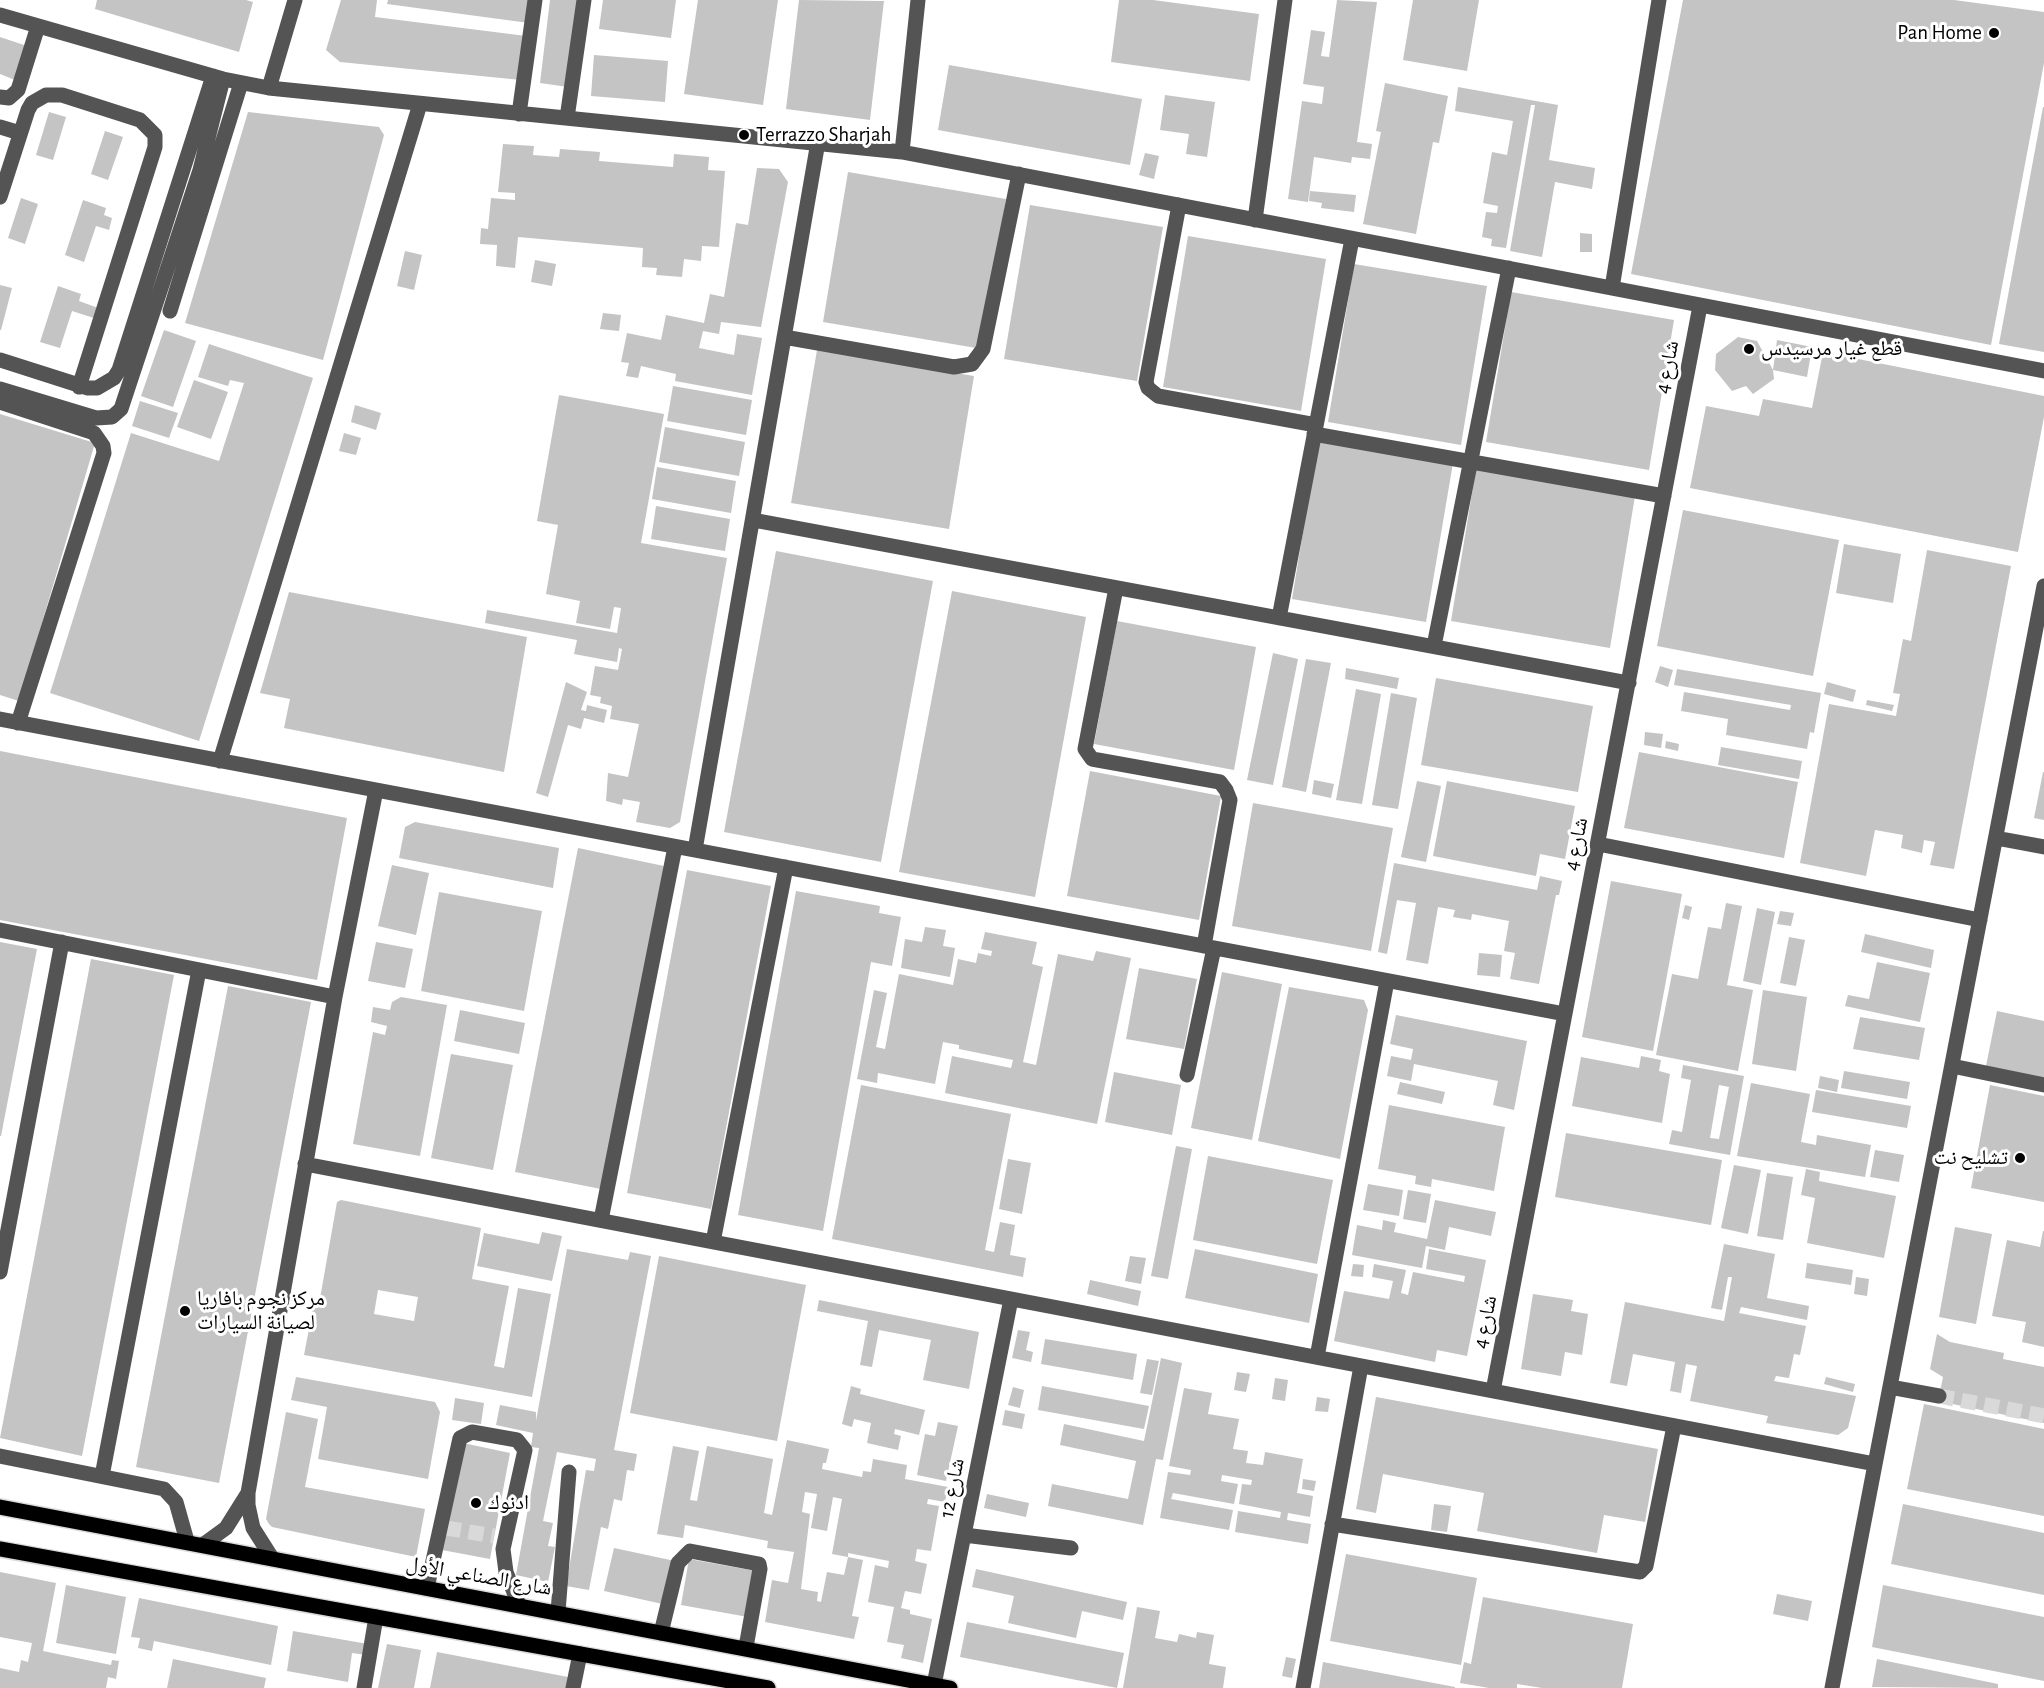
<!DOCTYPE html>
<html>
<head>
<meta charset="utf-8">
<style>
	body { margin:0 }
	canvas { display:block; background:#fff }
</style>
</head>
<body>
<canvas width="2044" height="1688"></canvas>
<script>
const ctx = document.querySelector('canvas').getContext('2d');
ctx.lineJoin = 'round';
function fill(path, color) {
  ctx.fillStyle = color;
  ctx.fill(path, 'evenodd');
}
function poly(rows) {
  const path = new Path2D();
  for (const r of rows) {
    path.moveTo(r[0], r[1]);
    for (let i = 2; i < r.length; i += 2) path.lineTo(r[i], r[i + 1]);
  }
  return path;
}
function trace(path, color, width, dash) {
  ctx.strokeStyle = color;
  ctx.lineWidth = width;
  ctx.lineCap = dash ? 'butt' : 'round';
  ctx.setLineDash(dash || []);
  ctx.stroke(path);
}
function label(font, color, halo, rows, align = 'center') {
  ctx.font = font + ' "Alegreya Sans","Noto Naskh Arabic",sans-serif';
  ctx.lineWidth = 6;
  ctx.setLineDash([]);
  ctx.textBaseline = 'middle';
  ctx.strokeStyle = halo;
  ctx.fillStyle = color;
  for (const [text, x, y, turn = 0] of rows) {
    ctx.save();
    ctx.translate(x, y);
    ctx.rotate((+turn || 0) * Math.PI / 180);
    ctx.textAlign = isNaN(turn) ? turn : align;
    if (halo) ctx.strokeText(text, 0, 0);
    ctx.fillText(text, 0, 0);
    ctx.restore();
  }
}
const building = poly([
	[97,0,246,0,253,2,239,52,95,9],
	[341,0,377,0,375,17,526,36,521,80,340,62,326,50],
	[388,0,532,0,529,23,387,4],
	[550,0,580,0,568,87,540,83],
	[603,0,676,0,671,38,599,29],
	[698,0,778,0,763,105,684,94],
	[799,0,884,1,870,120,786,109],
	[1119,0,1153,0,1259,14,1250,81,1111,62],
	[1337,0,1377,2,1357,142,1372,144,1370,159,1352,157,1351,163,1314,157,1308,202,1288,199,1302,101,1322,104,1324,87,1303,84,1311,30,1325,32,1321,56,1329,57],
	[1413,0,1479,0,1467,71,1403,60],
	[1683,0,1954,0,2044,12,2044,63,1991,345,1631,274],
	[0,37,27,46,15,80,0,74],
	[594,55,668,61,665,102,591,96],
	[949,65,1142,99,1130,165,938,130],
	[1385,83,1448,96,1439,143,1433,142,1416,234,1363,224,1381,132,1376,131],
	[1458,87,1558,105,1549,160,1595,168,1592,189,1555,182,1542,257,1510,251,1535,105,1531,105,1506,248,1491,246,1492,239,1482,237,1486,212,1497,213,1498,206,1483,203,1492,152,1507,155,1513,121,1455,111],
	[1165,95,1215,102,1207,157,1186,154,1189,134,1160,130],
	[2043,107,2044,107,2044,352,1999,344],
	[49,112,66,117,53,160,36,155],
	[248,112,379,127,384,135,323,360,185,323],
	[105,131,123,137,108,180,91,174],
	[503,144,534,146,533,155,559,157,560,149,600,152,599,161,673,167,674,154,709,157,708,170,725,171,719,247,702,246,701,261,684,259,682,277,656,275,657,268,642,267,643,248,518,237,515,268,496,266,497,245,480,244,481,228,488,229,491,198,515,200,515,193,498,192],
	[1145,153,1159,156,1154,179,1139,175],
	[757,168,779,169,788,182,761,327,721,322,719,334,703,331,699,348,734,355,737,334,762,338,752,395,675,381,676,374,641,366,638,378,626,376,629,363,621,362,627,333,661,340,666,315,704,323,710,294,724,297,736,223,748,225],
	[848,172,1006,199,982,349,823,322],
	[1310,191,1356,195,1354,212,1321,208,1322,203,1309,201],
	[21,198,38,204,25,244,8,238],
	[83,200,106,208,104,215,112,218,109,230,96,226,84,262,65,255],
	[1030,205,1163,227,1137,381,1004,359],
	[1580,233,1592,234,1592,252,1580,252],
	[1188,236,1326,259,1301,411,1163,387],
	[405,251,422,255,414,290,397,286],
	[535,260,556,264,552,286,531,282],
	[1354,264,1487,286,1461,445,1328,422],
	[0,285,12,288,1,330,0,330],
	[58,286,81,294,79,301,101,309,97,319,72,311,60,348,40,342],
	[1511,292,1674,320,1649,470,1486,442],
	[603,313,621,315,619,331,600,329],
	[164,330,196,341,173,407,141,396],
	[1738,337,1757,341,1773,370,1774,379,1753,394,1746,386,1732,391,1715,370,1716,354],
	[1777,340,1812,347,1807,377,1773,370],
	[209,344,313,378,199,741,50,693,131,433,219,461,244,383,230,380,228,386,198,377],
	[817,350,974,376,949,529,791,503],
	[1823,352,2044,396,2044,417,2018,552,1690,488,1706,406,1759,416,1763,399,1812,408],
	[194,380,228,392,211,439,177,427],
	[673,386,752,400,746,435,667,421],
	[559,395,664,414,641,543,727,558,680,822,670,828,636,822,640,802,623,799,622,805,606,801,608,773,628,777,639,724,610,719,612,706,600,703,601,697,590,695,595,666,618,670,622,649,619,648,617,662,574,654,577,640,485,623,487,610,617,633,621,608,614,607,610,629,576,623,580,601,546,594,558,525,537,521],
	[140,401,178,413,169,438,132,426],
	[355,405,381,413,376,430,351,422],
	[0,414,95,443,19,701,0,695],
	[665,427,745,442,739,476,659,462],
	[344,433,361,438,356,455,339,451],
	[1318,441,1453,463,1426,622,1292,599],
	[657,467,736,481,731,513,652,499],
	[1476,469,1635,496,1610,648,1451,621],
	[656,506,730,519,725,551,651,539],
	[1683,510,1839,540,1813,676,1657,646],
	[1844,544,1901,554,1893,603,1836,593],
	[1927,550,2011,566,1954,869,1930,865,1935,842,1924,840,1922,853,1901,848,1903,835,1875,830,1866,876,1800,863,1829,704,1896,716,1900,694,1893,693,1903,639,1911,641],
	[776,551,933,581,881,862,724,832],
	[952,591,1086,617,1035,897,899,872],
	[289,592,527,637,504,772,284,728,290,699,260,693],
	[1117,621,1256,647,1234,770,1094,744],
	[1273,653,1298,659,1273,785,1247,780],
	[1306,659,1331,663,1306,792,1282,787],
	[1660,666,1673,670,1668,687,1655,682],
	[1346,668,1399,678,1397,689,1345,679],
	[1677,669,1821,693,1814,733,1810,732,1807,749,1726,735,1728,719,1681,711,1684,692,1790,710,1791,705,1674,685],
	[1436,678,1593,706,1578,792,1421,765],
	[566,682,587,692,581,710,586,711,587,705,607,710,604,723,584,718,581,729,568,725,548,797,536,793],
	[1827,682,1856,690,1853,702,1824,694],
	[1356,689,1381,694,1362,804,1336,800],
	[1391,693,1417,698,1398,809,1372,805],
	[1867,700,1894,705,1892,711,1866,705],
	[1645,732,1663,734,1661,748,1644,745],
	[1666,741,1679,744,1678,751,1665,748],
	[1721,747,1802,761,1799,779,1718,765],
	[0,751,347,818,317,980,0,920],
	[1639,752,1798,782,1784,858,1624,828],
	[1090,771,1221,796,1199,920,1067,896],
	[2043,772,2044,772,2044,820,2034,818],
	[1314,780,1334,784,1331,798,1312,794],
	[1417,781,1441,786,1426,862,1401,857],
	[1447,781,1575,806,1565,859,1540,854,1536,876,1433,856],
	[1253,803,1393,828,1371,951,1232,926],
	[415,822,559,848,553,888,399,858,405,827],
	[578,848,664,866,601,1189,515,1172],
	[1394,863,1537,890,1540,876,1562,881,1559,895,1556,895,1539,984,1510,979,1515,953,1504,951,1509,921,1472,914,1471,920,1453,917,1455,910,1438,907,1428,964,1406,960,1416,903,1397,900,1387,954,1378,952],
	[392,865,429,873,416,935,378,926],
	[687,870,771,886,711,1209,627,1193],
	[1611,881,1682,894,1653,1051,1582,1037],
	[796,891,880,906,879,913,901,917,892,966,871,962,823,1231,738,1215],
	[439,892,542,911,524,1011,421,991],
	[1726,903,1742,906,1727,985,1753,990,1738,1071,1656,1055,1672,974,1698,979,1708,927,1721,929],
	[1685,905,1692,907,1689,920,1682,918],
	[1757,908,1775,912,1761,985,1743,981],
	[1780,911,1794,913,1791,926,1777,924],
	[925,927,946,930,943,946,955,948,950,977,901,968,905,939,922,942],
	[985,932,1037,942,1032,964,1043,967,1023,1062,1036,1065,1058,954,1093,961,1096,951,1131,958,1097,1124,945,1093,952,1056,1011,1068,1013,1060,959,1049,959,1045,943,1042,935,1084,878,1073,877,1083,857,1079,874,990,887,993,876,1047,885,1049,899,974,953,985,958,959,976,963,978,953,991,956,992,951,981,949],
	[1865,934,1934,950,1931,968,1861,952],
	[1789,937,1805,940,1796,986,1780,983],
	[0,942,37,949,1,1136,0,1136],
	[376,942,413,949,405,988,368,981],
	[1479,953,1502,955,1500,977,1477,975],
	[91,959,174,975,82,1456,0,1438],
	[1877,962,1930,973,1920,1022,1845,1006,1848,995,1869,999],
	[1139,968,1197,979,1184,1049,1126,1039],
	[1222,972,1282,984,1252,1140,1191,1128],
	[228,986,311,1002,219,1483,136,1467],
	[1289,987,1364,1000,1368,1010,1340,1159,1258,1141],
	[1763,990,1807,997,1796,1071,1752,1064],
	[401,997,447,1005,420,1156,353,1144,373,1032,385,1035,387,1026,371,1022,373,1007,390,1010,392,1002],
	[460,1010,525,1023,519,1054,454,1041],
	[1997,1011,2044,1021,2044,1078,1986,1066],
	[1396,1015,1527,1041,1514,1110,1493,1105,1498,1081,1414,1064,1411,1081,1387,1076,1391,1056,1411,1060,1413,1049,1390,1044],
	[1860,1017,1925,1028,1919,1060,1853,1049],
	[451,1054,513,1065,493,1170,431,1158],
	[1641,1056,1661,1060,1659,1071,1670,1074,1662,1123,1572,1106,1581,1057,1639,1068],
	[1683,1065,1744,1076,1730,1155,1669,1144,1672,1130,1682,1132,1691,1080,1681,1078],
	[1719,1085,1729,1087,1719,1139,1710,1138],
	[1844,1071,1910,1082,1907,1099,1841,1088],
	[1114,1072,1181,1085,1172,1135,1105,1122],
	[1820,1076,1839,1080,1837,1092,1818,1088],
	[1400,1082,1445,1092,1442,1104,1397,1094],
	[1751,1083,1810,1094,1801,1142,1816,1145,1817,1135,1871,1145,1865,1177,1737,1156],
	[861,1085,1011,1114,985,1250,994,1252,1000,1222,1015,1225,1010,1255,1026,1258,1023,1277,832,1239],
	[1990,1085,2044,1096,2044,1202,1971,1188],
	[1816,1090,1911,1106,1907,1128,1812,1112],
	[1389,1105,1505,1127,1494,1191,1432,1179,1431,1187,1415,1184,1416,1176,1378,1169],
	[1566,1133,1722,1160,1711,1225,1555,1197],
	[1176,1146,1192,1149,1168,1279,1151,1276],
	[1875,1150,1904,1155,1899,1182,1870,1177],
	[1208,1156,1333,1180,1317,1264,1193,1240],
	[1008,1159,1031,1163,1022,1214,999,1209],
	[1734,1165,1761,1170,1748,1234,1721,1228],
	[1806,1169,1820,1172,1819,1181,1896,1196,1884,1258,1807,1243,1815,1198,1801,1195],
	[1767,1173,1793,1177,1783,1240,1757,1236],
	[1368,1184,1403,1190,1399,1216,1363,1210],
	[1408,1190,1431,1194,1426,1223,1403,1219],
	[341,1200,481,1228,472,1279,509,1286,494,1366,504,1368,518,1288,551,1294,532,1397,304,1355,314,1303,319,1304,337,1202],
	[378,1290,418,1297,414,1321,374,1314],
	[1435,1200,1496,1212,1491,1236,1449,1227,1445,1250,1426,1246,1422,1268,1352,1255,1357,1225,1382,1230,1383,1220,1396,1223,1394,1232,1427,1239],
	[1955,1227,1992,1234,1976,1324,1939,1317],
	[2043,1231,2044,1231,2044,1347,2022,1342,2026,1322,1992,1316,2007,1240,2040,1247],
	[542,1232,562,1236,552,1281,477,1266,484,1233,539,1244],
	[1724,1244,1775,1254,1767,1298,1809,1306,1807,1320,1741,1307,1739,1313,1806,1326,1800,1355,1794,1354,1789,1378,1776,1376,1774,1381,1856,1396,1848,1428,1838,1435,1766,1423,1768,1416,1690,1401,1697,1366,1686,1364,1681,1393,1670,1391,1675,1362,1633,1354,1627,1386,1610,1383,1625,1302,1724,1321,1732,1277,1728,1277,1722,1310,1711,1308],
	[567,1249,628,1260,630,1252,651,1256,614,1450,637,1454,634,1471,627,1470,622,1501,614,1499,608,1529,601,1527,589,1590,566,1586,586,1470,594,1471,596,1459,557,1452,543,1521,553,1523,548,1546,555,1547,548,1582,516,1575,539,1448,531,1447,533,1433,496,1425,500,1405,536,1412,536,1421],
	[1195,1249,1318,1274,1309,1323,1185,1298],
	[1429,1249,1486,1260,1467,1356,1437,1350,1435,1362,1334,1341,1344,1291,1389,1299,1393,1281,1372,1277,1374,1264,1406,1270,1401,1293,1408,1295,1413,1272,1464,1282,1465,1276,1426,1269],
	[659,1256,806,1285,777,1441,630,1413],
	[1130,1256,1146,1258,1141,1284,1125,1281],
	[1807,1263,1853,1270,1851,1285,1805,1278],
	[1353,1264,1364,1265,1363,1277,1351,1276],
	[1856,1277,1869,1279,1867,1296,1854,1294],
	[1090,1280,1141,1291,1138,1306,1087,1294],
	[1533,1294,1573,1300,1571,1311,1588,1314,1582,1355,1565,1352,1561,1376,1521,1369],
	[819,1300,979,1332,969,1389,923,1380,931,1340,879,1330,872,1367,860,1365,868,1321,817,1311],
	[1018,1330,1030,1332,1026,1350,1033,1352,1031,1362,1012,1358],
	[1937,1334,1950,1342,2004,1353,2003,1359,2044,1367,2044,1423,1938,1401,1943,1377,1930,1369],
	[1045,1339,1137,1354,1133,1380,1041,1364],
	[1161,1358,1182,1363,1163,1460,1156,1459,1143,1525,1048,1506,1052,1484,1128,1499,1136,1461,1060,1445,1064,1424,1144,1441],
	[1147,1359,1159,1361,1152,1395,1140,1393],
	[1237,1372,1250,1374,1246,1392,1234,1390],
	[296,1377,435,1402,440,1412,428,1479,318,1459,327,1407,291,1400],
	[1826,1377,1855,1384,1853,1392,1824,1384],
	[1275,1378,1288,1380,1285,1401,1272,1399],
	[851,1386,861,1389,860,1394,925,1410,919,1435,895,1429,894,1434,901,1436,898,1450,867,1443,871,1423,854,1419,852,1427,842,1424],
	[1042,1386,1149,1406,1144,1429,1038,1410],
	[1013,1387,1024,1390,1020,1408,1008,1405],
	[1184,1388,1212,1393,1208,1414,1239,1419,1233,1449,1248,1451,1246,1463,1263,1465,1265,1452,1303,1459,1297,1493,1313,1496,1310,1517,1288,1513,1287,1520,1311,1524,1308,1544,1235,1532,1238,1511,1280,1518,1281,1512,1239,1504,1242,1484,1251,1485,1252,1480,1222,1475,1221,1481,1238,1484,1234,1504,1173,1493,1171,1499,1233,1510,1229,1530,1160,1518,1168,1472,1190,1475,1191,1470,1169,1466],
	[1317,1397,1330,1399,1328,1412,1315,1411],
	[1376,1397,1658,1449,1645,1522,1604,1515,1597,1553,1477,1531,1484,1493,1383,1474,1376,1513,1356,1509],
	[455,1398,484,1403,481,1424,452,1420],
	[1924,1404,2044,1429,2044,1516,1907,1489],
	[1005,1410,1025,1414,1022,1429,1002,1425],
	[286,1412,318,1419,305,1487,425,1509,416,1557,272,1527,269,1524,266,1519],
	[938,1422,958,1426,946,1481,917,1475,925,1434,935,1436],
	[787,1440,829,1449,826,1463,823,1463,822,1469,862,1477,863,1471,871,1472,873,1459,907,1465,905,1479,948,1487,945,1502,928,1499,927,1504,939,1506,931,1551,917,1549,915,1561,927,1564,921,1594,905,1591,901,1608,910,1610,910,1614,932,1619,923,1663,901,1658,904,1645,887,1642,894,1607,868,1602,875,1565,888,1568,889,1561,848,1553,848,1557,832,1554,842,1499,833,1497,827,1531,811,1528,817,1494,805,1492,802,1512,810,1514,801,1589,818,1592,817,1601,821,1602,827,1572,844,1575,848,1557,863,1560,852,1616,859,1617,854,1639,765,1622,772,1580,788,1583,794,1552,767,1548,768,1541,685,1525,683,1538,657,1534,673,1446,699,1451,690,1500,697,1501,707,1446,773,1459,764,1513,772,1515],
	[463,1443,510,1453,490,1559,442,1550],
	[1303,1479,1316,1481,1314,1491,1302,1489],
	[987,1494,1029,1503,1026,1517,984,1508],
	[1434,1504,1451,1506,1447,1532,1431,1530],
	[1903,1504,2044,1533,2044,1595,1891,1564],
	[614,1548,675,1561,667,1605,604,1591],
	[1346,1554,1477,1578,1461,1665,1330,1641],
	[689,1559,756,1571,748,1617,681,1605],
	[976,1569,1127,1602,1123,1620,1082,1611,1076,1638,1008,1623,1014,1596,972,1587],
	[0,1572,56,1583,43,1651,111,1665,112,1660,119,1661,116,1679,108,1677,106,1688,0,1688,0,1668,19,1672,21,1660,28,1662,32,1643,0,1637],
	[66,1585,126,1597,116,1654,56,1643],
	[1883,1585,2044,1617,2044,1681,1872,1647],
	[1777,1594,1812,1601,1808,1621,1773,1614],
	[1483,1597,1633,1624,1622,1688,1542,1688,1517,1684,1517,1688,1489,1688,1460,1683,1464,1662,1471,1664],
	[139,1598,278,1626,271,1665,154,1641,152,1651,138,1648,140,1638,131,1637],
	[1137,1607,1160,1611,1155,1638,1177,1642,1179,1634,1196,1638,1197,1632,1214,1635,1209,1664,1226,1667,1223,1688,1123,1688],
	[967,1622,1124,1653,1117,1688,960,1657],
	[293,1631,368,1644,366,1655,352,1653,348,1682,287,1671],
	[387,1644,421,1650,414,1688,378,1688],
	[437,1652,568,1677,566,1688,430,1688],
	[1286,1657,1296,1659,1292,1678,1282,1676],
	[173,1659,266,1678,264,1688,167,1688],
	[1877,1659,1998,1684,1998,1688,1872,1687],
	[1323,1662,1455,1687,1455,1688,1319,1688]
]);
const minorTunnel = poly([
	[1939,1396,2044,1416],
	[446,1528,494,1536]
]);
const minor = poly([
	[0,15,223,79,269,88,902,152,2044,371],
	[269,88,295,0],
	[0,97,9,98,18,90,38,26],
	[519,114,535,0],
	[567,118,584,0],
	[0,127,20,133],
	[902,152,918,0],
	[0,197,28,110,32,103,46,95,62,95,140,120,155,135,155,147,79,387],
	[1179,205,1146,382,1148,388,1158,396,1316,425],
	[1255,220,1285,0],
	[1612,288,1659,0],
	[170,311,241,83],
	[784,337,954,367,972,364,983,349,1019,174],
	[0,360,88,388,97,388,114,378,119,370,213,76],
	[0,389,96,418,112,417,121,409,200,170,223,79],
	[0,402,94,433,103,446,104,453,18,723],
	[1314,434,1664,496],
	[753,520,1629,683],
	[1116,588,1085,749,1092,759,1220,782,1226,790,1230,800,1204,946],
	[1279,618,1352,239],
	[1434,646,1509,268],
	[0,719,1565,1014],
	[220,761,420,104],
	[1996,838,2044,847],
	[1598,844,1980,920],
	[695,850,818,142],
	[0,930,335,997],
	[1952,1066,2044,1085],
	[1187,1075,1214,948],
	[305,1164,1875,1464],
	[601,1220,675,847],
	[713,1242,786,867],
	[0,1272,62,942],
	[1317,1357,1387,981],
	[1890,1387,1939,1396],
	[1493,1391,1700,306],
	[0,1456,164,1489,176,1502,187,1541],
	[102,1476,199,970],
	[1332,1524,1640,1572,1646,1566,1674,1426],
	[964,1535,1071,1548],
	[204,1544,226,1528,248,1493],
	[272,1558,253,1528,248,1505,248,1493,335,997,376,790],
	[427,1588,460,1438,472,1432,517,1440,525,1450,503,1549,506,1572,519,1605],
	[558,1612,569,1472],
	[661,1633,678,1563,690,1551,759,1564,760,1569,746,1647],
	[934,1685,1011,1299],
	[364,1688,376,1617],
	[573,1688,580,1654],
	[1303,1688,1361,1366],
	[1832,1688,2044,586]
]);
const major = poly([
	[0,1507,950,1688],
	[0,1549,768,1688]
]);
const markers = [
	[1994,33,6,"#000"],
	[744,135,6,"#000"],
	[1749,349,6,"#000"],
	[2020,1158,6,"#000"],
	[185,1311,6,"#000"],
	[476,1503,6,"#000"]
];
const poiNames = [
	["Pan Home",1982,33,"right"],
	["Terrazzo Sharjah",756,135],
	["قطع غيار مرسيدس",1761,349],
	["تشليح نت",2008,1158,"right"],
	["مركز نجوم بافاريا",197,1299],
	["لصيانة السيارات",197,1323],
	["ادنوك",488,1503]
];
const streetNames = [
	["شارع 4",1667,367,-79],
	["شارع 4",1576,844,-79],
	["شارع 4",1485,1322,-79],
	["شارع 12",952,1488,-79],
	["شارع الصناعي الأول",479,1576,10]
];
fill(building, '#c4c4c4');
trace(minorTunnel, '#d9d9d9', 15, [15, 8]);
trace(major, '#dbdbdb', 18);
trace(minor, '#545454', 15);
trace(major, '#000', 15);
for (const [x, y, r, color] of markers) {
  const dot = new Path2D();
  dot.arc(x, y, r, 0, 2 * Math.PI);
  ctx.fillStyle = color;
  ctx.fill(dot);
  trace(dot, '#fff', 2);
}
label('21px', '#000', '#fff', poiNames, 'left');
label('21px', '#000', '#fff', streetNames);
</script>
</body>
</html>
